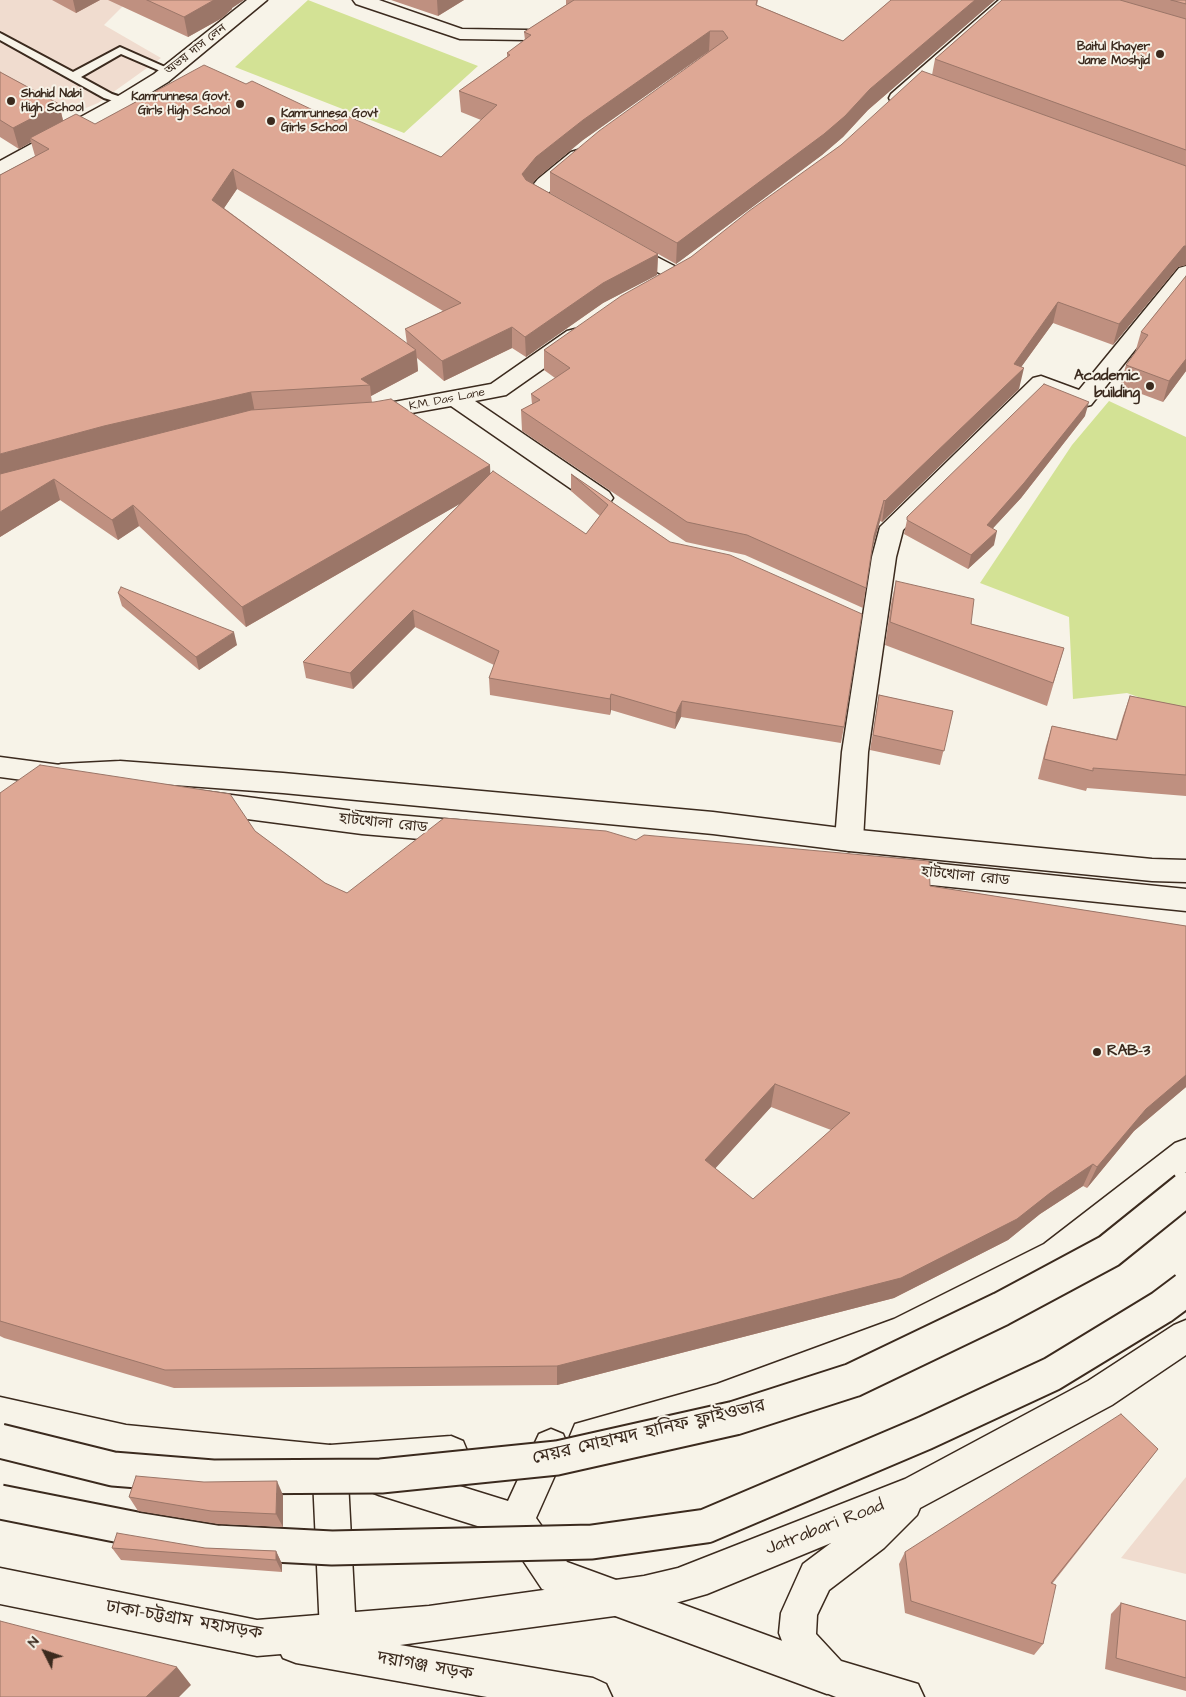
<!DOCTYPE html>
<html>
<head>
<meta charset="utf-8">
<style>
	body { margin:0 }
	#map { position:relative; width:1186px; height:1697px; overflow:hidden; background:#f7f3e8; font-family:"Architects Daughter",sans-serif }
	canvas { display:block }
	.north { position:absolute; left:20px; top:1627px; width:50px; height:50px; -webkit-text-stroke:4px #f7f3e8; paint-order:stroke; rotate:311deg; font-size:14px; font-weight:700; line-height:20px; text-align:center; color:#3b2a1e }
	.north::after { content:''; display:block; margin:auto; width:18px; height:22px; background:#3b2a1e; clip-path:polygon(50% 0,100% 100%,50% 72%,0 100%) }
</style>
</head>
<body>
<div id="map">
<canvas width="1186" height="1697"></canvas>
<div class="north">N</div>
</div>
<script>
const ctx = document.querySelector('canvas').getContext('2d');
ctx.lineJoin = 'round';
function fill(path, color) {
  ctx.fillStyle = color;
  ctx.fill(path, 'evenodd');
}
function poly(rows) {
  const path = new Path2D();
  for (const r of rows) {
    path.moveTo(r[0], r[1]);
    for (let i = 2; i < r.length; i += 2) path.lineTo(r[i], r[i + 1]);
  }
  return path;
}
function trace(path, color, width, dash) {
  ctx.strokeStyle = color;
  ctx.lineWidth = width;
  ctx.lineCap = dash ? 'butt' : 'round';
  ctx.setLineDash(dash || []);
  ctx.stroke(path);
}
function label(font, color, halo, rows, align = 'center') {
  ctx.font = font + ' "Architects Daughter","Noto Sans Bengali",sans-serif';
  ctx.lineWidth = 4;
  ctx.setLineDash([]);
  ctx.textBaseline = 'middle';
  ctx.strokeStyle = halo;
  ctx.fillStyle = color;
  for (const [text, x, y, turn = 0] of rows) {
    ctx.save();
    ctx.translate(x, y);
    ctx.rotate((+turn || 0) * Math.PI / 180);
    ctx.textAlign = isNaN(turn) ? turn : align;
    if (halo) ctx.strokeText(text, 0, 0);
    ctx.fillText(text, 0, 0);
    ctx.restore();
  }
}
const built = poly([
	[0,0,129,0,104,25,161,58,98,103,74,113,0,75],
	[1186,1477,1186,1574,1121,1558]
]);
const green = poly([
	[308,0,478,66,404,133,235,67],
	[1109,401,1186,437,1186,714,1127,693,1073,699,1069,617,980,583,1072,445]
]);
const lane = poly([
	[0,33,73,72,120,47,174,71,173,73,165,73,121,54,81,77,112,94,127,99,129,101,123,104,104,98,0,40,0,33]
]);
const street = poly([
	[247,0,267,0,168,82,124,109,0,175,0,161,110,101,154,74,247,0],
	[353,0,379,0,462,29,527,30,533,31,536,35,533,39,527,40,460,39,356,4,353,0],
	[999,0,1018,0,905,102,891,102,889,98,891,94,999,0],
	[578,150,585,152,588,156,585,160,547,194,567,206,570,210,567,214,560,216,553,214,528,199,525,195,538,179,571,152,578,150],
	[626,241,684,271,687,275,684,279,677,281,670,279,619,251,616,247,619,243,626,241],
	[1186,266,1186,286,1091,405,1083,407,1075,405,1044,392,903,530,896,557,868,752,863,840,859,848,849,851,839,848,835,840,842,752,872,557,880,527,1033,378,1041,376,1079,390,1179,268,1186,266],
	[575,329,583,331,586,336,583,341,506,395,475,401,609,492,613,498,609,504,601,506,593,504,451,406,367,421,359,419,356,414,359,409,367,407,491,384,567,331,575,329]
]);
const secondary = poly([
	[0,1397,126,1425,330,1445,342,1450,347,1462,356,1632,351,1645,338,1650,325,1645,320,1632,313,1478,126,1459,0,1431,0,1397],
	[551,1429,563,1434,568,1446,536,1518,567,1562,840,1662,846,1675,840,1688,827,1694,542,1589,506,1535,379,1495,367,1490,362,1478,367,1466,379,1461,508,1501,539,1434,551,1429]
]);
const primary = poly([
	[0,757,68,766,77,769,81,776,77,783,68,786,0,777,0,757],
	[201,791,362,812,466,821,476,824,480,832,476,840,466,843,362,834,201,813,191,809,188,802,191,795,201,791],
	[892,859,1186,889,1186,911,892,881,882,878,878,870,882,862,892,859],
	[1186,1139,1186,1172,1066,1266,915,1342,717,1418,587,1453,575,1448,570,1436,575,1424,717,1384,894,1319,1044,1244,1175,1143,1186,1139],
	[1186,1320,1186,1355,1112,1405,920,1508,917,1515,884,1548,829,1590,817,1615,816,1634,841,1661,918,1684,924,1697,836,1697,816,1689,789,1659,779,1633,781,1613,803,1564,831,1543,707,1594,644,1612,400,1645,593,1678,606,1684,612,1697,487,1697,296,1663,283,1658,281,1654,257,1656,0,1604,0,1568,257,1620,429,1606,644,1576,678,1568,905,1479,1088,1381,1174,1325,1186,1320],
	[451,1436,463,1441,468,1453,463,1465,451,1470,330,1479,318,1474,313,1462,318,1450,330,1445,451,1436]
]);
const highway = poly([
	[120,761,283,773,713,812,849,829,1152,859,1186,860,1186,882,1152,881,849,851,713,834,283,793,120,781,61,784,52,781,48,774,52,767,61,764,120,761]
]);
const highwayBridge = poly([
	[0,1441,113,1469,213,1477,381,1476,557,1458,735,1418,853,1380,1001,1309,1109,1251,1186,1189],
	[0,1502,136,1529,216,1542,332,1548,592,1542,706,1526,925,1433,1052,1374,1162,1307,1186,1289]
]);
const wall = poly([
	[52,0,100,0,76,13],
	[108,0,244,0,232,8,232,9,222,18,188,37],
	[391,0,464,0,438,16],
	[566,0,758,0,757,5,843,41,891,0,995,0,868,110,843,137,822,155,676,264,550,193,550,172,708,52,583,140,537,178,532,183,658,254,657,275,603,303,526,357,512,348,444,381,417,358,418,371,371,396,372,402,490,465,490,474,586,534,600,516,571,491,571,474,670,542,844,727,841,743,681,717,675,729,611,710,610,715,490,695,489,678,494,665,415,627,353,689,306,678,303,662,461,503,246,627,139,526,118,540,60,500,0,537,35,156,31,142,19,149,0,137,0,72,59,104,63,120,95,124,246,84,336,121,441,157,481,120,461,112,459,91,507,57,507,53,525,40,524,32,566,5],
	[237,189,443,311,405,329,407,344,224,208],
	[1002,0,1186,0,1186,265,1178,267,1113,345,1053,323,1021,367,1019,389,882,522,880,521,871,553,863,608,745,555,686,542,522,431,521,410,532,404,531,394,555,378,544,370,544,350,691,257,841,145,932,75,935,59],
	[1186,276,1186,371,1163,402,1120,386,1126,365,1135,353,1141,332],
	[1085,416,1021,498,993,528,994,545,968,569,904,534,907,520],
	[896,581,971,624,1064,648,1047,706,885,645,891,604],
	[118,593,237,645,199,670,122,606],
	[879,695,953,711,940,765,870,750],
	[1130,696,1186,707,1186,796,1087,788,1086,791,1038,779,1046,746,1052,726,1116,739,1123,716],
	[0,793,255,831,325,883,347,893,636,840,1186,926,1186,1087,1134,1131,1087,1188,1083,1186,1040,1214,1008,1240,894,1298,557,1385,174,1388,4,1338,0,1336],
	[771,1107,831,1130,753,1199,715,1168],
	[1158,1449,1052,1584,1043,1644,1034,1655,905,1613,899,1564,905,1552],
	[283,1495,283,1527,218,1524,138,1511,129,1497],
	[112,1548,205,1548,276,1551,282,1564,282,1572,121,1560],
	[1121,1603,1186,1621,1186,1691,1105,1669,1111,1614]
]);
const shadedWall = poly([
	[73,0,100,0,76,13],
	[214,0,244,0,232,8,232,9,222,18,188,37,184,17],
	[437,0,464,0,438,16],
	[975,0,995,0,868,110,843,137,822,155,676,264,677,243,870,89],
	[710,31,709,51,583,140,537,178,523,195,522,174,536,157,583,120],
	[59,104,64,125,30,138,31,142,19,149,13,128],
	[233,169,237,189,216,220,212,200],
	[1184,246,1186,246,1186,265,1178,267,1113,345,1119,324],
	[658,254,657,275,603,303,526,357,525,337,603,283],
	[1058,302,1053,323,1014,377,1024,368,1019,389,882,522,885,501,1014,364],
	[512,327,512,348,444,381,442,361],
	[416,350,418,371,371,396,370,385,361,379],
	[1186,359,1186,371,1163,402,1169,381],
	[251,392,255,413,0,477,0,454,104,426],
	[1089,402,1085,416,1021,498,983,539,987,525],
	[490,465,491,486,246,627,242,607],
	[54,479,60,500,0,537,0,512],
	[884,500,880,521,870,557,874,536],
	[133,505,139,526,118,540,112,520],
	[997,531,994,545,968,569,971,555],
	[413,610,415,627,353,689,350,673],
	[234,632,237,645,199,670,196,657],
	[611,694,611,710,610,715,610,699],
	[682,701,681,717,675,729,676,713],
	[1186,1075,1186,1087,1134,1131,1087,1188,1097,1167,1146,1109],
	[775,1084,771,1107,703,1182,705,1160],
	[1093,1164,1083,1186,1040,1214,1008,1240,894,1298,557,1385,557,1366,1050,1193],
	[277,1481,283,1495,283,1527,276,1514],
	[276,1551,282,1564,282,1572,276,1560],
	[177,1667,191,1685,179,1697,146,1697]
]);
const building = poly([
	[147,0,214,0,184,17,147,0],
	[574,0,757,0,756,5,843,41,891,0,975,0,870,89,845,116,824,134,677,243,550,172,599,131,728,38,723,31,710,31,583,120,536,157,522,174,526,180,658,254,603,283,525,337,512,327,442,361,405,329,461,303,233,169,212,200,416,350,361,379,370,385,251,392,104,426,0,454,0,175,49,149,30,138,76,114,95,124,204,65,246,84,252,81,336,121,345,115,441,157,497,105,459,91,510,55,507,53,531,35,524,32,574,0],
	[1002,0,1120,0,1186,19,1186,150,935,59,1002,0],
	[1171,0,1186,0,1186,4,1171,0],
	[922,71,1186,166,1186,246,1184,246,1119,324,1058,302,1014,364,1024,368,885,501,884,500,874,536,866,588,747,535,687,522,521,410,540,400,531,394,570,368,544,350,621,296,691,257,749,211,841,145,922,71],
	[0,72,59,104,13,128,0,120,0,72],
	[1186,276,1186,359,1169,381,1126,365,1148,335,1141,332,1186,276],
	[1044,384,1089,402,1024,483,987,525,997,531,971,555,907,520,907,517,1044,384],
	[391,399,490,465,242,607,133,505,112,520,54,479,0,512,0,474,251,410,374,402,391,399],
	[493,471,586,534,608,505,571,474,670,542,730,555,862,614,844,727,682,701,676,713,611,694,610,699,489,678,499,651,413,610,350,673,303,662,493,471],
	[896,581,974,599,971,624,1064,648,1053,683,890,622,896,581],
	[121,587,234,632,196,657,118,593,121,587],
	[879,695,953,711,944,751,873,735,879,695],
	[1130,696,1186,707,1186,775,1093,768,1093,771,1044,759,1052,726,1117,740,1130,696],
	[40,765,230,794,255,831,325,883,347,893,444,818,606,831,636,840,644,835,929,861,930,886,1186,926,1186,1075,1146,1109,1097,1167,1093,1164,1050,1193,1017,1219,901,1278,557,1366,165,1370,0,1321,0,793,40,765],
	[775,1084,850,1113,753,1199,705,1160,775,1084],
	[1121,1414,1158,1449,1051,1583,1056,1585,1043,1644,911,1601,905,1552,1121,1414],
	[136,1476,204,1482,277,1481,276,1514,211,1511,129,1497,136,1476],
	[117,1533,205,1548,276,1551,276,1560,112,1548,117,1533],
	[1121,1603,1186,1621,1186,1678,1116,1658,1121,1603],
	[0,1621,177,1667,146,1697,0,1697,0,1621]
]);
const markers = [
	[1160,54,5,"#3b2a1e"],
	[11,101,5,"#3b2a1e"],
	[240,104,5,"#3b2a1e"],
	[271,121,5,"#3b2a1e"],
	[1150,386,5,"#3b2a1e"],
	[1097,1052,5,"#3b2a1e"]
];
const farPoinames = [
	["Baitul Khayer",1150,47],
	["Jame Moshjid",1150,61],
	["Shahid Nabi",21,94,"left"],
	["High School",21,108,"left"],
	["Kamrunnesa Govt.",230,97],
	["Girls High School",230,111],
	["Kamrunnesa Govt",281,114,"left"],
	["Girls School",281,128,"left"]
];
const farStreetnames = [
	["অভয় দাস লেন",196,50,-38],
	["K.M. Das Lane",447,400,-11]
];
const poiNames = [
	["Academic",1140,377],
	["building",1140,394],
	["RAB-3",1107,1052,"left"]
];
const streetNames = [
	["হাটখোলা রোড",383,824,6],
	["হাটখোলা রোড",965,877,6]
];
const nearStreetnames = [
	["মেয়র মোহাম্মদ হানিফ ফ্লাইওভার",649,1433,-13],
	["Jatrabari Road",825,1528,-21],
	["ঢাকা-চট্টগ্রাম মহাসড়ক",184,1621,10],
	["দয়াগঞ্জ সড়ক",425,1667,10]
];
fill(built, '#f0dccf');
fill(green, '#d3e295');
trace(lane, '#3b2a1e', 4);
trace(street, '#3b2a1e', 3);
trace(secondary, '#3b2a1e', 3);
trace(primary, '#3b2a1e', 3);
trace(highway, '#3b2a1e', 3);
fill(lane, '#f7f3e8');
fill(street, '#f7f3e8');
fill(secondary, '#f7f3e8');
fill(primary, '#f7f3e8');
fill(highway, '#f7f3e8');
trace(highwayBridge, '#3b2a1e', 37, []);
trace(highwayBridge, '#f7f3e8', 33);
fill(wall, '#bf9080');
fill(shadedWall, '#9b7668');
fill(building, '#dea895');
trace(building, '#9b7668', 1);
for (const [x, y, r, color] of markers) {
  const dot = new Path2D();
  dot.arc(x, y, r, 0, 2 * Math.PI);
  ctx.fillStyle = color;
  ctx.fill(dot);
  trace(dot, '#f7f3e8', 2);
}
label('bold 12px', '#3b2a1e', '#f7f3e8', farPoinames, 'right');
label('12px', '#3b2a1e', '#f7f3e8', farStreetnames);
label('bold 15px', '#3b2a1e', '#f7f3e8', poiNames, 'right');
label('15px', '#3b2a1e', '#f7f3e8', streetNames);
label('18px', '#3b2a1e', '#f7f3e8', nearStreetnames);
</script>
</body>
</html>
